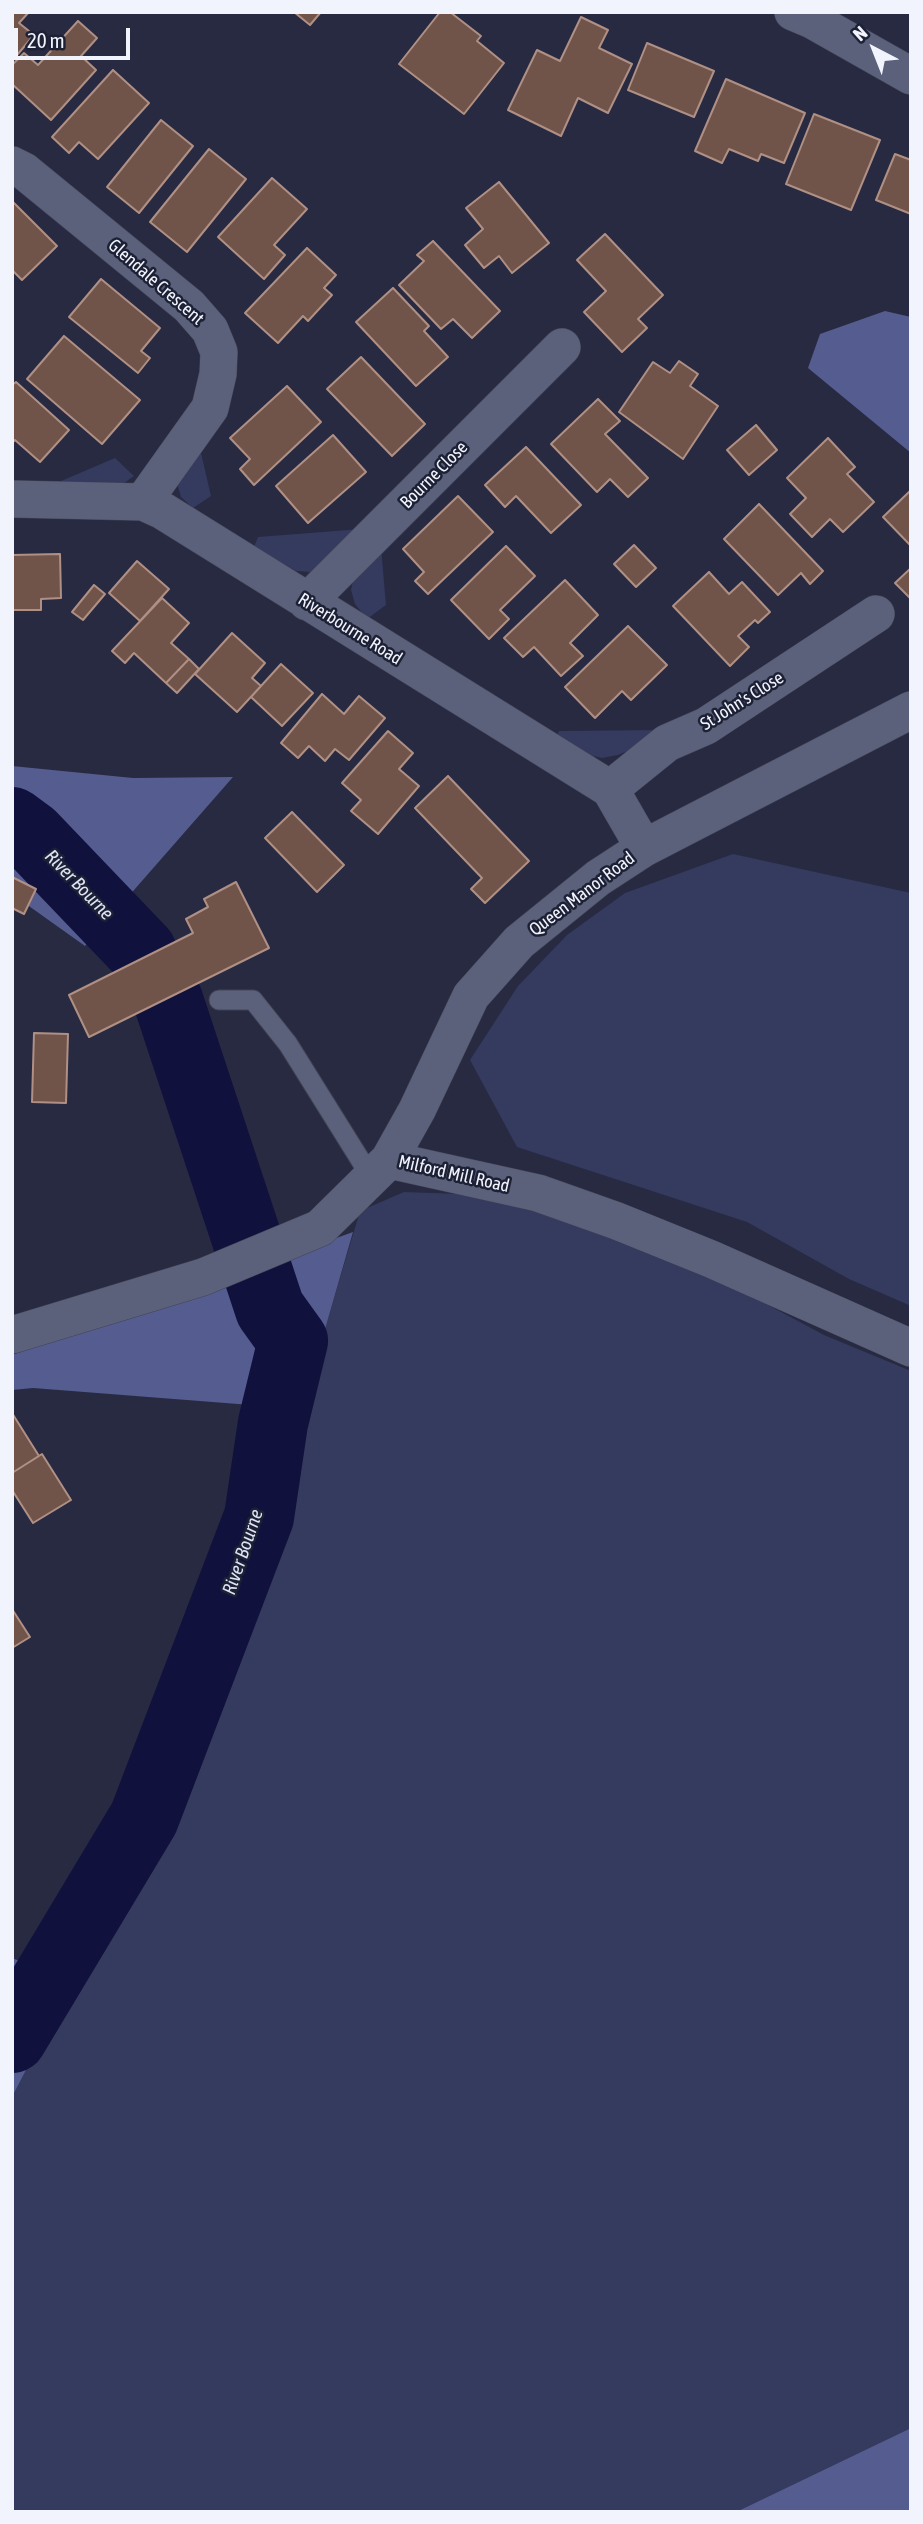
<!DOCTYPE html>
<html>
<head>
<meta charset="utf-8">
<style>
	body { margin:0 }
	#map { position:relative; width:923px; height:2524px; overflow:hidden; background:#272a41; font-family:"Asap Condensed",sans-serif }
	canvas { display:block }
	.frame { position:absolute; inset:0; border:14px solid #f2f4fd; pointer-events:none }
	.north { position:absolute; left:839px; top:14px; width:70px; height:70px; -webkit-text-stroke:5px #1d2136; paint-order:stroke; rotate:318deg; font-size:19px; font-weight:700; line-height:28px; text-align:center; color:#f2f4fd }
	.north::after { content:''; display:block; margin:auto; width:24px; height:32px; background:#f2f4fd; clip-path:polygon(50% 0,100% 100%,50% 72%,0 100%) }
	.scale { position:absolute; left:14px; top:28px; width:116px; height:32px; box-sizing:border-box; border:4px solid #f2f4fd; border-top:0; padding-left:9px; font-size:21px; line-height:24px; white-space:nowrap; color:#f2f4fd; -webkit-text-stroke:5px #1d2136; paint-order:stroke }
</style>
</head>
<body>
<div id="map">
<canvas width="923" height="2524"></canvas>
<div class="frame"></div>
<div class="north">N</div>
<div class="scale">20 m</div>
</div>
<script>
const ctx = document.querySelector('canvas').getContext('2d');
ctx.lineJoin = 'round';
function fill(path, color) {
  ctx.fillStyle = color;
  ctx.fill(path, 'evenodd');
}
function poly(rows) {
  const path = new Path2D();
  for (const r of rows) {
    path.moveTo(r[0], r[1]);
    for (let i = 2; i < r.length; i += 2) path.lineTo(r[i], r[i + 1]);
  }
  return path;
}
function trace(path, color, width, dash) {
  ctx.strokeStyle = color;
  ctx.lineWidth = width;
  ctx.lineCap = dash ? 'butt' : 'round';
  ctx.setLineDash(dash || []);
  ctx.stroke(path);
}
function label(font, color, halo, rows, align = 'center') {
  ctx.font = font + ' "Asap Condensed",sans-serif';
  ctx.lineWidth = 5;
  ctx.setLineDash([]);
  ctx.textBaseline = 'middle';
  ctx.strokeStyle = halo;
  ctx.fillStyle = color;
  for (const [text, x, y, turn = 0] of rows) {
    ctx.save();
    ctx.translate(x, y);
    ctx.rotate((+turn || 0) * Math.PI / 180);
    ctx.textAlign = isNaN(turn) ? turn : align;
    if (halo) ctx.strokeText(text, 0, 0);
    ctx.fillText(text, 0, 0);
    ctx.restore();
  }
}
const green = poly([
	[199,444,211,496,193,508,181,497,177,483],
	[115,458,134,476,117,488,68,487,61,481],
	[361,529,328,561,311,572,296,571,254,547,258,537],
	[381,547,386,605,367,619,355,604,351,590,354,576],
	[661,730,637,747,618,755,602,758,585,754,556,738,559,731],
	[733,854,911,893,911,1306,849,1279,747,1222,517,1147,470,1060,518,986,567,935,625,893],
	[404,1192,460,1194,528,1206,664,1249,824,1335,911,1371,911,2428,736,2512,12,2512,12,2097,205,1731,360,1211]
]);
const forest = poly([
	[885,311,911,317,911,453,808,368,820,334],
	[12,766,133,778,233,777,85,946,12,894],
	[353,1232,302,1409,33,1388,12,1390,12,1355],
	[12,1958,72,1982,12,2097],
	[911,2428,911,2512,736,2512]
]);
const river = poly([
	[12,822,31,836,142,952],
	[12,2038,144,1818,259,1517,273,1423,293,1341,270,1309,168,1000]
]);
const building = poly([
	[12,12,29,12,19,23,34,35,12,61,12,12],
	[294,12,321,12,310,25,294,12],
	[440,12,450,12,481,36,477,41,504,63,464,114,399,64,440,12],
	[581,17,608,30,599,48,632,64,608,113,578,98,561,136,508,110,537,50,560,61,581,17],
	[78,21,97,38,81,56,96,70,51,120,12,84,12,65,24,53,38,65,78,21],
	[647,43,714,71,694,117,628,90,647,43],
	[113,70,149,103,98,159,79,142,69,153,52,137,113,70],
	[726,79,805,113,784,163,761,154,758,161,729,149,722,163,695,151,726,79],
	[814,114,880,140,851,210,786,184,814,114],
	[161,120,193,146,139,213,107,187,161,120],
	[209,149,246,179,187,252,150,222,209,149],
	[895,154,911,160,911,214,876,200,895,154],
	[272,178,307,209,274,245,285,255,264,279,218,237,272,178],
	[499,182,549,243,512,273,499,256,484,268,465,245,483,229,466,208,499,182],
	[12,201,57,246,22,280,12,270,12,201],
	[605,234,663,295,638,319,647,328,622,352,584,312,606,291,577,260,605,234],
	[433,241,500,311,472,338,453,319,441,329,399,285,424,261,417,255,433,241],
	[307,248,336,275,324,288,332,295,308,321,303,316,278,343,245,313,307,248],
	[101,279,160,328,141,351,150,358,138,373,69,317,101,279],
	[393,288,429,326,424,331,448,357,416,386,356,322,393,288],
	[64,336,140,400,102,444,27,379,64,336],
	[361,357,425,424,392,456,327,389,361,357],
	[679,361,698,374,690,386,718,406,683,459,619,412,653,362,670,373,679,361],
	[16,382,69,430,40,462,15,440,12,443,12,385,16,382],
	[287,386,321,422,254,485,240,469,250,459,230,438,287,386],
	[598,399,620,421,605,434,648,478,628,497,610,479,597,492,551,444,598,399],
	[756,425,777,450,749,475,727,450,756,425],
	[333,435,366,472,308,523,276,486,333,435],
	[828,438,855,467,847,474,874,502,843,532,830,519,812,537,790,514,806,498,787,478,828,438],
	[526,447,581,505,551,533,516,496,505,507,485,485,526,447],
	[910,491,911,492,911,546,883,517,910,491],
	[458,496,493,532,428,594,415,581,424,572,403,549,458,496],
	[759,504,823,571,810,584,801,573,778,595,724,539,759,504],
	[634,545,656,568,636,587,614,564,634,545],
	[506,546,535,576,500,610,509,619,489,639,451,600,506,546],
	[60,554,61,598,41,599,41,610,12,610,12,555,60,554],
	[137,561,169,589,140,621,109,593,137,561],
	[911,568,911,599,895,583,911,568],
	[709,572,729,594,742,582,770,612,758,623,755,620,738,636,749,647,730,666,673,606,709,572],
	[565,580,598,615,570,643,583,656,561,676,534,647,523,657,504,638,565,580],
	[94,585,105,594,83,620,72,612,94,585],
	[162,598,189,623,171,643,189,659,166,683,134,653,125,663,112,651,162,598],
	[628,626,667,665,631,700,622,691,595,718,565,687,628,626],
	[232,633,265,663,252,678,261,686,237,712,195,674,232,633],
	[189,659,199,669,177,693,166,683,189,659],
	[281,664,313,693,282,726,251,697,281,664],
	[322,694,344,714,359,696,385,718,349,760,335,749,325,761,309,746,298,758,281,743,322,694],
	[388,731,413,753,399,769,419,786,378,834,351,811,361,800,342,783,388,731],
	[448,776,529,861,485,903,471,889,482,878,415,808,448,776],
	[292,812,344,865,317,892,265,838,292,812],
	[12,877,36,889,24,914,12,908,12,877],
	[236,882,269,948,89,1037,69,995,193,933,186,919,208,907,204,899,236,882],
	[34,1033,68,1034,66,1103,32,1102,34,1033],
	[12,1413,39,1456,12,1473,12,1413],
	[42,1454,71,1500,33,1523,12,1490,12,1473,42,1454],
	[12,1609,30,1637,12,1648,12,1609]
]);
const service = poly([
	[219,1000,253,1000,288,1044,371,1177]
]);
const minor = poly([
	[793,12,812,20,911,76],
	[12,165,24,171,189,306,210,330,219,352,218,374,210,408,143,502],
	[12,499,143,502,163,511,610,789,644,848],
	[307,602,562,347],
	[610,789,667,743,706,726,876,614],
	[389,1160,538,1193,617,1221,711,1259,911,1348],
	[12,1335,203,1277,320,1228,389,1160,417,1110,471,996,519,942,598,878,644,848,911,710]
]);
const streetNames = [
	["Glendale Crescent",156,282,41],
	["Bourne Close",434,475,-45],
	["Riverbourne Road",350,629,32],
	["St John's Close",742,701,-32],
	["Queen Manor Road",582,894,-37],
	["Milford Mill Road",454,1174,13]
];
const waterNames = [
	["River Bourne",79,885,46],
	["River Bourne",243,1552,-71]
];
fill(green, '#353a5f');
fill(forest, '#555c8f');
trace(river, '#11113d', 70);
fill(building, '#70544a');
trace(building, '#b09085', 2);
trace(service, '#424456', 21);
trace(minor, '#424456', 38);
trace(service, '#5c617b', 19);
trace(minor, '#5c617b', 37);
label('18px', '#f2f4fd', '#1d2136', streetNames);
label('italic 19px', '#dfe3f3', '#1d2136', waterNames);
</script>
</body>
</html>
